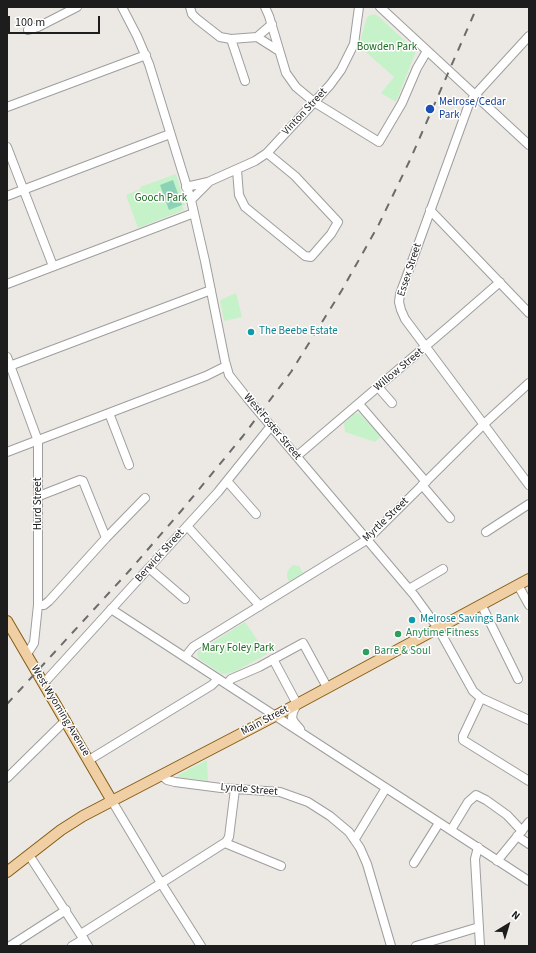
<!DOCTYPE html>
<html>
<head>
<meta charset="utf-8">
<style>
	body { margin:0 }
	#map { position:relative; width:536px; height:953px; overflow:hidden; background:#ece9e4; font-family:"Source Sans 3",sans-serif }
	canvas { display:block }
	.frame { position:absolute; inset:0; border:8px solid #1d1d1d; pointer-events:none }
	.north { position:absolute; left:488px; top:905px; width:40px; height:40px; -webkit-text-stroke:3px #fff; paint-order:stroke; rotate:38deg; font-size:11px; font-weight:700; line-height:16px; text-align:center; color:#1d1d1d }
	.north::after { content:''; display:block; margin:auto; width:14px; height:18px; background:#1d1d1d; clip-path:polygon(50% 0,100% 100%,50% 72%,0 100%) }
	.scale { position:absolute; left:8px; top:16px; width:92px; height:18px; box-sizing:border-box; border:2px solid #1d1d1d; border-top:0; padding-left:5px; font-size:12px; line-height:14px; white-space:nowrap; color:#1d1d1d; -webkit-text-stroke:3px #fff; paint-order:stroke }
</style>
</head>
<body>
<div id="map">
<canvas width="536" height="953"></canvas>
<div class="frame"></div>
<div class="north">N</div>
<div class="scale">100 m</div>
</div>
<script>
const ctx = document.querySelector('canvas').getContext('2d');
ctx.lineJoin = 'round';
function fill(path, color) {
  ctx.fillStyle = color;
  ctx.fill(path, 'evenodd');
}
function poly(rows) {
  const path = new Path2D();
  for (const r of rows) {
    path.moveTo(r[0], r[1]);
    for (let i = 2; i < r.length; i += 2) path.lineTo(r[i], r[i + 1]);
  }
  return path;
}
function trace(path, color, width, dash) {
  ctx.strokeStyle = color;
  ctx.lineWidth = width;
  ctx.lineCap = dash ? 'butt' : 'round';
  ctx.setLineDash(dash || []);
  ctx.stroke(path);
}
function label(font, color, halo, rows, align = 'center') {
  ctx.font = font + ' "Source Sans 3",sans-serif';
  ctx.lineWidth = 3;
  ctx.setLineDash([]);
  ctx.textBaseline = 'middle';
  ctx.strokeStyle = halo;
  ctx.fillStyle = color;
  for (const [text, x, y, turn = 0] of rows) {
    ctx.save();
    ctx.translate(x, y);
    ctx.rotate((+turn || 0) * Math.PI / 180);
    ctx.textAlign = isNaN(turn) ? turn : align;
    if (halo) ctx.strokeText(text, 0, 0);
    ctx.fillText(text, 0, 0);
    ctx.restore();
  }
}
const park = poly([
	[374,14,378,16,416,51,396,102,381,93,394,77,359,46,366,20,368,16],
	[176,174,185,205,182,206,184,210,138,228,126,195,141,189,140,187],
	[236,293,242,317,224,321,220,300],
	[359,413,381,436,375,442,345,432,344,423,354,414],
	[293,565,299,566,303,573,289,582,287,577,287,573,289,569],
	[245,622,267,654,236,671,225,674,222,674,199,659,197,653,199,651],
	[207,760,208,781,179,777,178,775]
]);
const pitch = poly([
	[173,180,182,205,169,210,160,185]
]);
const minor = poly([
	[122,7,137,36,149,64,191,200,205,261,225,361,229,375,248,399,414,595,438,628,473,691,481,698,529,720],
	[190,7,192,14,197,19,220,37,231,39,257,37,279,51],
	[265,7,269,16,286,73,296,87,314,102,379,142,402,103,417,68,427,51],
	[380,7,529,145],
	[28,30,38,27,77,7],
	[529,36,475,95,469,104,406,278,400,294,399,302,401,310,405,319,529,485],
	[257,37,272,24],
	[231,39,245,81],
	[7,107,146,55],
	[7,147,53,266],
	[237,170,239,195,245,207,305,256,311,257,331,234,338,222,295,176,267,153],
	[186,187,208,182,255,161,267,153,330,85,341,70,354,44,359,7],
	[7,196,170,134],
	[191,200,208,183],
	[430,210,529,313],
	[7,284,194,213],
	[7,357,38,441,38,605,34,643,27,654],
	[7,367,211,290],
	[378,387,392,403],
	[359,404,426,482],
	[109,413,129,465],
	[7,452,206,376,226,366],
	[297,456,454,322,500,282],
	[227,481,256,514],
	[422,485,450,518],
	[187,526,260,606],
	[486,532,529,504],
	[106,538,145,498],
	[149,568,185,599],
	[518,585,529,605],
	[409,589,443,569],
	[481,604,518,679],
	[38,605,44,605,49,601,106,538,83,481,80,480,39,496],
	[111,609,529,881],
	[185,657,193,647,368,539,484,424,529,383],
	[273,659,297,704,293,712,292,718,294,722,300,729],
	[44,683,218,492,271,426],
	[227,684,231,679,259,667,303,643,327,687],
	[481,698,463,736,463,740,529,781],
	[89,760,212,685,218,679],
	[161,775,167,780,175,782,221,788,280,792,308,802,330,816,349,832,360,848,367,864,391,946],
	[7,778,66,720],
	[112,801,161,883,201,946],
	[451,830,468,802,476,795,486,800,507,815,522,831],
	[517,836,529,844],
	[355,839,386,788],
	[225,843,281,866],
	[478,847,475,859,480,946],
	[29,855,88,946],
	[497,861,529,822],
	[414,863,439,823],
	[81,934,226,842,229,837,235,789],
	[10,946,66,910],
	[72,946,84,939],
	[416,946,479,927]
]);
const major = poly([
	[7,621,112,801],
	[7,872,61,830,83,816,275,716,529,579]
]);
const rail = poly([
	[7,704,130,570,182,510,243,436,291,372,342,290,379,224,410,160,477,7]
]);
const markers = [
	[430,109,5,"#1a4fb4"],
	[251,332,4,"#0f9aa8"],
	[412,620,4,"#0f9aa8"],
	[398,634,4,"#2e9e5b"],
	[366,652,4,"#2e9e5b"]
];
const parkNames = [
	["Bowden Park",387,48],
	["Gooch Park",161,199],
	["Mary Foley Park",238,649]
];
const transitNames = [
	["Melrose/Cedar",439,103],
	["Park",439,116]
];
const streetNames = [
	["Vinton Street",305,112,-47],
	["Essex Street",410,270,-72],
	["Willow Street",399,370,-40],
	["West Foster Street",272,427,50],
	["Hurd Street",39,504,-90],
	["Myrtle Street",386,520,-44],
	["Berwick Street",160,556,-48],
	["West Wyoming Avenue",60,711,59],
	["Main Street",265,721,-28],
	["Lynde Street",249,790,5]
];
const cultureNames = [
	["The Beebe Estate",259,332],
	["Melrose Savings Bank",420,620]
];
const leisureNames = [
	["Anytime Fitness",406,634],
	["Barre & Soul",374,652]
];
fill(park, '#c5f2c9');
fill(pitch, '#8bd2b6');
trace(minor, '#9e9e9e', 10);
trace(major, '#835d12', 12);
trace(minor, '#fff', 8);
trace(major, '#f0cfa5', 10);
trace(rail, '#6b6b6b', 2, [8, 8]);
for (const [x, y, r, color] of markers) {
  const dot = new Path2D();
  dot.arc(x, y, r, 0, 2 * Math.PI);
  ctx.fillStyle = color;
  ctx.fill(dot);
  trace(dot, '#fff', 1.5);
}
label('11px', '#196c1f', '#fff', parkNames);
label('11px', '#164399', '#fff', transitNames, 'left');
label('11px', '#1d1d1d', '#fff', streetNames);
label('11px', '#0d838f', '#fff', cultureNames, 'left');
label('11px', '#27864d', '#fff', leisureNames, 'left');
</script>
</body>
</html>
